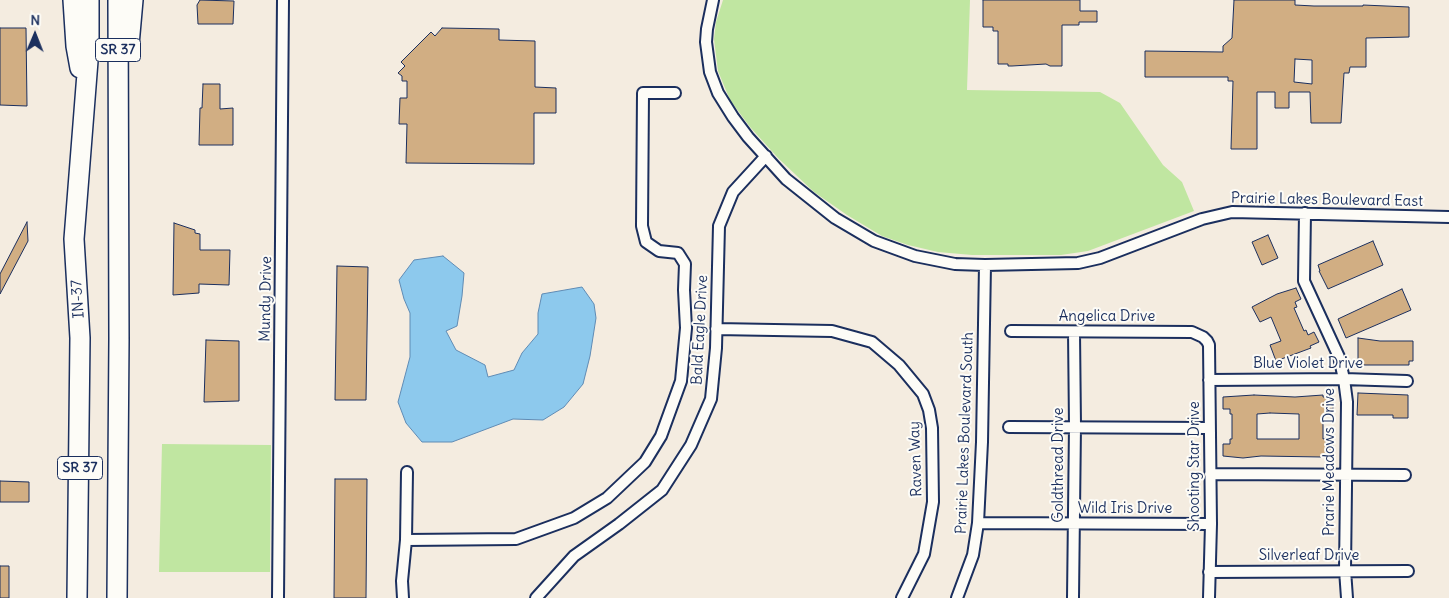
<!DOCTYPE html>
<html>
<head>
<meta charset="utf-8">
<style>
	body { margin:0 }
	#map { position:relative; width:1449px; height:598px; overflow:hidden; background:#f4ece0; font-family:Delius,sans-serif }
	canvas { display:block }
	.north { position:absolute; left:10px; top:10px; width:50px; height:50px; -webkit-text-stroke:4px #fdfcf7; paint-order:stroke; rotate:1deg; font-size:14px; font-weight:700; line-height:20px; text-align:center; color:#1b2f5e }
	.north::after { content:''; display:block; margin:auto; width:18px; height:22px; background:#1b2f5e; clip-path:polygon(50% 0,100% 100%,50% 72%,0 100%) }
</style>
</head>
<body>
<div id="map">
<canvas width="1449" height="598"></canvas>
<div class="north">N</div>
</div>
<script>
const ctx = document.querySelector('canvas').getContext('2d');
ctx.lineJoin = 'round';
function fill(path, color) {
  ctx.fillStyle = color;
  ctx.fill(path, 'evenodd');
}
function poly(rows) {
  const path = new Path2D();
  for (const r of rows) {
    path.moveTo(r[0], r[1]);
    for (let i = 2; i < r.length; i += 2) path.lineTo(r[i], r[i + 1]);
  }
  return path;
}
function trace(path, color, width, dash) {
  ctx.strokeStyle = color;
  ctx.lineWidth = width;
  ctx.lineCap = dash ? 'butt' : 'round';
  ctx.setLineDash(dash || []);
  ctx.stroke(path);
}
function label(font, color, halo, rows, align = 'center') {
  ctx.font = font + ' Delius,sans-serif';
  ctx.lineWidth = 4;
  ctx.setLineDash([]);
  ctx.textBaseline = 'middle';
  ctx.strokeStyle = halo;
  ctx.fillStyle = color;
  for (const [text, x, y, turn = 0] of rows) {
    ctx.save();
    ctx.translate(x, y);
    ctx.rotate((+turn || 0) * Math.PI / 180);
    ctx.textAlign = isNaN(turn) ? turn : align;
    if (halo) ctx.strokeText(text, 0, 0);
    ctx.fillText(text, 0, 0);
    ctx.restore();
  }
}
const green = poly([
	[723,0,970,0,967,90,1100,92,1120,103,1163,165,1182,182,1194,211,1088,251,1061,255,972,255,938,252,908,245,882,236,847,215,814,192,779,159,750,127,730,100,718,71,714,39,716,22],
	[162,444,271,445,270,572,159,572]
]);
const water = poly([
	[443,256,464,273,462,296,457,326,446,331,456,350,485,365,488,377,514,370,522,353,538,334,538,313,542,294,582,287,594,304,596,318,590,356,583,384,564,407,543,420,513,419,452,442,422,442,406,423,398,402,410,357,410,313,404,299,399,280,414,260,443,256]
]);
const building = poly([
	[200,0,234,1,233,24,198,24,197,5,200,0],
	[983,0,1080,0,1080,11,1097,11,1097,22,1079,22,1079,25,1062,25,1062,66,1050,66,1046,64,1012,66,1008,66,1008,64,998,64,998,31,993,31,993,27,983,27,983,0],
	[1234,0,1295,0,1295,5,1314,6,1363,6,1363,5,1409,7,1409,37,1366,38,1366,67,1350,67,1349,73,1344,73,1341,123,1311,123,1310,92,1289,92,1289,108,1275,108,1275,92,1257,92,1257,149,1231,149,1233,81,1228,81,1228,77,1145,77,1145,51,1223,52,1223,46,1232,38,1234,0],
	[1295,59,1312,60,1312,84,1294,82,1295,59],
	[0,28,26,28,27,106,0,105,0,28],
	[442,28,499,29,499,40,535,41,535,87,556,88,556,113,534,113,534,164,406,163,407,124,399,124,400,98,407,98,407,81,402,81,402,76,398,73,405,66,401,62,431,32,435,36,442,28],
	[203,84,220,84,220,109,233,108,233,145,199,145,200,108,202,108,203,84],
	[27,222,28,241,0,294,0,274,27,222],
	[174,223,195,230,195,233,200,234,200,250,230,250,229,285,199,284,199,293,173,295,174,223],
	[1268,235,1278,258,1262,265,1252,242,1268,235],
	[1373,241,1383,265,1328,289,1319,271,1320,271,1318,265,1373,241],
	[337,266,368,267,366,400,335,400,337,266],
	[1296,288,1301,299,1295,302,1297,307,1294,308,1304,331,1306,330,1308,335,1314,332,1319,342,1310,346,1311,348,1276,361,1270,345,1281,341,1271,317,1260,322,1252,307,1277,294,1296,288],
	[1402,289,1411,310,1346,338,1338,319,1402,289],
	[1358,338,1380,341,1413,341,1413,361,1409,361,1409,365,1361,365,1361,361,1358,361,1358,338],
	[206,340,239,341,239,401,204,402,206,340],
	[1358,393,1408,395,1408,418,1393,418,1393,415,1357,415,1358,393],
	[1254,395,1295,397,1323,395,1323,397,1333,397,1333,409,1326,409,1326,414,1323,414,1323,439,1326,438,1326,444,1333,444,1333,456,1322,456,1322,457,1261,456,1243,458,1223,456,1223,444,1230,444,1230,439,1232,439,1232,414,1230,414,1230,409,1223,409,1223,397,1254,395],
	[1270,413,1299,414,1299,439,1257,439,1257,414,1270,413],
	[335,479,367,479,366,598,334,598,335,479],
	[0,481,29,482,29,502,0,502,0,481],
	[0,566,9,566,9,598,0,598,0,566]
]);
const minor = poly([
	[713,0,707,29,706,42,710,72,718,93,733,117,748,137,786,179,835,218,874,241,915,256,955,264,985,265,1078,263,1100,258,1202,219,1232,212,1449,217],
	[1305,213,1304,281,1339,357,1344,379,1347,402,1345,570,1347,598],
	[716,329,832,331,872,342,899,365,923,394,929,410,932,428,933,502,924,554,902,598],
	[1011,331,1192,332,1203,337,1207,341,1209,345,1211,524,1209,598],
	[1209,380,1344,379,1407,381],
	[1009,427,1209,428],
	[1210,474,1405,475],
	[978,523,1211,524],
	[406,540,516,539,574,518,607,498,645,462,661,436,681,381,686,328,684,290,685,264,678,253,659,251,646,242,642,226,643,93,675,93],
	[1209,572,1408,571],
	[278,598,283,0],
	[403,598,402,581,406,540,407,472],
	[536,598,574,556,619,524,662,490,691,445,711,399,716,348,719,226,733,192,766,156],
	[957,598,973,555,978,523,982,442,985,265],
	[1073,598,1075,426,1074,332]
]);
const motorway = poly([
	[73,0,76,46,80,68],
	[129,45,133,0],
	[77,598,80,338,74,239,89,48,89,0],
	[117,598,119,339,118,0]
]);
const shields = [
	[118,50,45],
	[80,468,45]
];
const shieldNames = [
	["SR 37",118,50],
	["SR 37",80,468]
];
const streetNames = [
	["Prairie Lakes Boulevard East",1327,200,1],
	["IN-37",78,299,-94],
	["Mundy Drive",266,299,-89],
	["Angelica Drive",1107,317],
	["Bald Eagle Drive",700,330,-87],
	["Blue Violet Drive",1308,364],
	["Prairie Lakes Boulevard South",965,433,-88],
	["Raven Way",916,459,-92],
	["Prarie Meadows Drive",1330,462,-90],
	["Goldthread Drive",1059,465,-90],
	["Shooting Star Drive",1195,466,-90],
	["Wild Iris Drive",1125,509],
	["Silverleaf Drive",1309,556]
];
fill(green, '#c0e6a1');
fill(water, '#8dc9ed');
trace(water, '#5f8bb4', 1);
fill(building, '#d1ae83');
trace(building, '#1b2f5e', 1);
trace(minor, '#1b2f5e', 14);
trace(motorway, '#1b2f5e', 22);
trace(minor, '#fdfcf7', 10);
trace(motorway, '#fdfcf7', 19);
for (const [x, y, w] of shields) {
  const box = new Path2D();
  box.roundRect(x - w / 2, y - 11.5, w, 23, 4);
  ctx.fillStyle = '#fdfcf7';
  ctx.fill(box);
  trace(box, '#1b2f5e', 1);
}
label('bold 14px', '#1b2f5e', null, shieldNames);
label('15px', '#1b2f5e', '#fdfcf7', streetNames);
</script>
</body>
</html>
